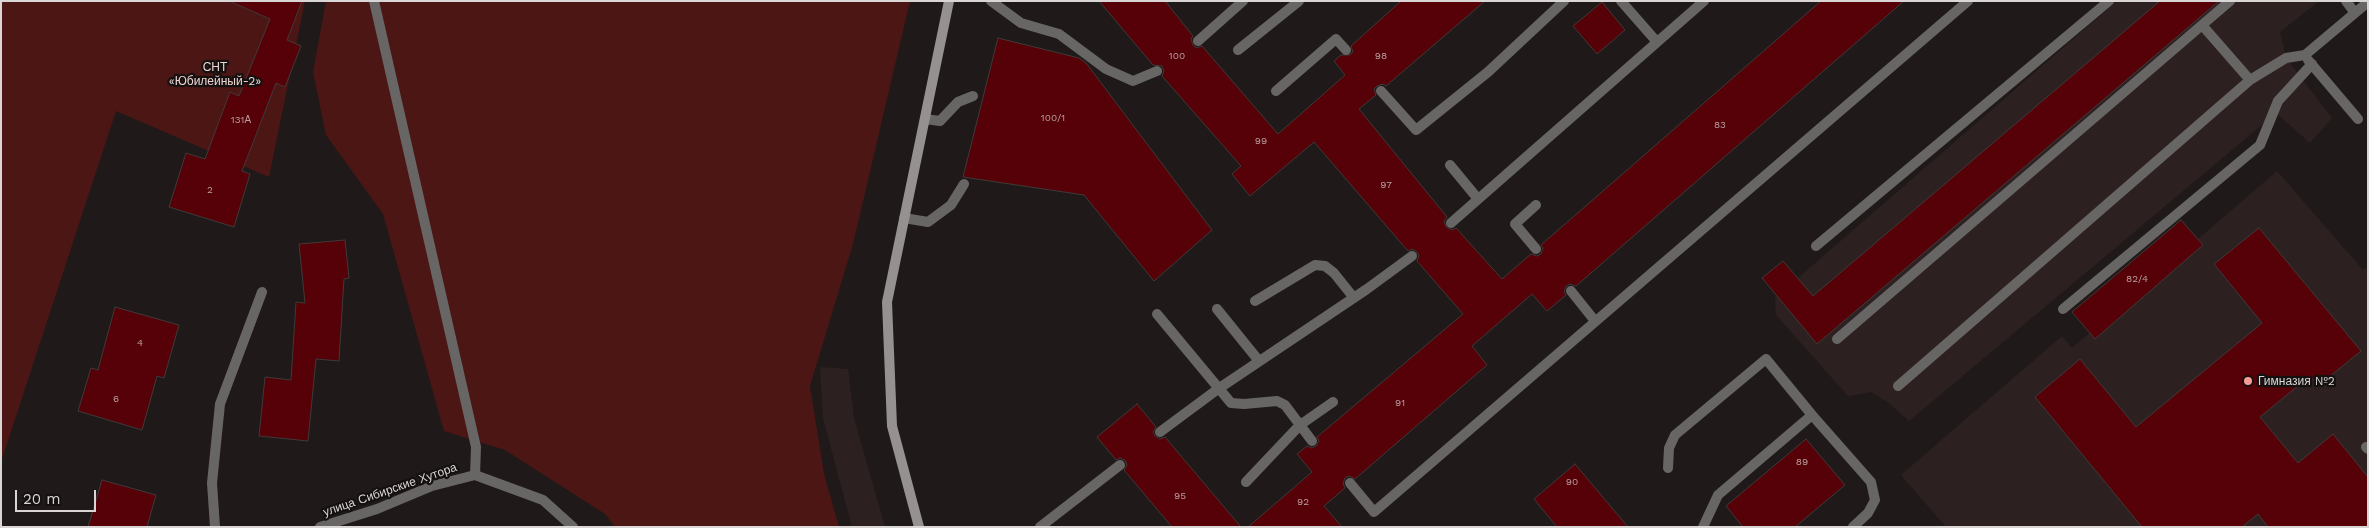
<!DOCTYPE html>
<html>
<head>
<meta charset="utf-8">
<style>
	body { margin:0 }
	#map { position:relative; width:2369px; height:528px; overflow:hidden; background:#1f1a19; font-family:"Work Sans",sans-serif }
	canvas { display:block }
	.frame { position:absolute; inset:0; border:2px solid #dad6d6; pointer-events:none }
	.scale { position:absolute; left:15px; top:490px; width:81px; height:22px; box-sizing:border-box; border:2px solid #dad6d6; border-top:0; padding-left:6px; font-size:15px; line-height:18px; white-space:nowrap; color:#dad6d6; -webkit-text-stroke:4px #151110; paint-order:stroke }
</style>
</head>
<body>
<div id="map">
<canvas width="2369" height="528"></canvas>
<div class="frame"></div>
<div class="scale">20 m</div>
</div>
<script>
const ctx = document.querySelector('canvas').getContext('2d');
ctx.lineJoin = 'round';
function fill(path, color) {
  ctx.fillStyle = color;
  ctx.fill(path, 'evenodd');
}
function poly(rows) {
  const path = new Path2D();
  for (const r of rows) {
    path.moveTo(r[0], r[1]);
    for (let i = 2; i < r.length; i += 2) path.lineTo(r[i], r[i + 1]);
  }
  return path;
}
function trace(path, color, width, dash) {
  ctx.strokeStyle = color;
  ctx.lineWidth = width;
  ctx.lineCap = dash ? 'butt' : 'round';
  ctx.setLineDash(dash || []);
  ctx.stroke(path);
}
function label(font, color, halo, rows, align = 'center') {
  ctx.font = font + ' "Work Sans",sans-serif';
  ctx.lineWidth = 4.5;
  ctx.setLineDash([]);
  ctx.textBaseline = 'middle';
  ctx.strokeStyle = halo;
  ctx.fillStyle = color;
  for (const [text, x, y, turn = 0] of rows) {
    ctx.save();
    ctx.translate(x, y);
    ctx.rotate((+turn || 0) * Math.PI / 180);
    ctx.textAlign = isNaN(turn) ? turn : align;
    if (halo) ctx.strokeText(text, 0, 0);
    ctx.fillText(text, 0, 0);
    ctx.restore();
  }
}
const built = poly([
	[2117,1,2319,1,2280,32,2286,58,2332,118,2310,143,2276,113,1909,421,1889,403,1871,392,1848,396,1776,315,1775,298],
	[2277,171,2363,270,2368,266,2368,527,1946,527,1901,475,2062,336,2072,348],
	[820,367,848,369,854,418,885,527,852,527,823,418]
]);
const green = poly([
	[1,1,305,1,269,177,116,111,1,462],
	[326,1,910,1,853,244,810,386,824,474,839,527,615,527,605,514,505,450,444,431,383,214,326,135,313,72]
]);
const building = poly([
	[229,1,302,1,287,40,301,46,285,87,276,83,242,171,250,174,234,227,169,207,186,153,205,159,230,92,239,96,270,19,229,1],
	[1099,1,1165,1,1193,36,1191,39,1193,45,1196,48,1202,46,1278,134,1345,75,1334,61,1341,55,1350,55,1353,52,1351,46,1401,1,1485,1,1386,86,1383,84,1377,86,1374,89,1376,95,1359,109,1447,217,1444,221,1446,227,1452,230,1456,228,1502,279,1531,254,1537,256,1541,254,1543,248,1541,245,1821,1,1904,1,1576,286,1570,284,1566,286,1564,292,1566,295,1547,311,1532,294,1472,346,1487,365,1355,479,1349,476,1345,478,1343,484,1345,488,1324,506,1342,527,1248,527,1312,472,1297,454,1307,446,1312,448,1316,446,1319,441,1317,437,1463,314,1417,261,1419,256,1417,252,1412,249,1408,251,1314,142,1250,196,1232,174,1241,166,1162,76,1164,71,1162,66,1153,65,1099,1],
	[2160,1,2219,1,1817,344,1762,278,1783,261,1813,296,2160,1],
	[1602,2,1625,30,1597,54,1573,26,1602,2],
	[998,38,1079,58,1086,63,1212,230,1154,281,1084,195,963,177,998,38],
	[2181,220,2203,245,2095,339,2072,312,2181,220],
	[2259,228,2361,351,2318,386,2310,376,2260,417,2298,463,2333,434,2368,477,2368,527,2268,527,2258,514,2242,527,2142,527,2035,397,2080,359,2136,427,2262,323,2214,264,2259,228],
	[345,240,349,278,344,279,339,361,316,359,308,441,259,436,265,377,291,380,296,302,305,303,299,244,345,240],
	[115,307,179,325,164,378,157,376,142,430,78,411,91,368,98,370,115,307],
	[1137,404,1156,427,1153,432,1155,436,1160,439,1165,437,1241,527,1172,527,1124,470,1127,465,1125,460,1120,458,1116,460,1097,437,1137,404],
	[1806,439,1845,485,1795,527,1743,527,1726,506,1806,439],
	[1575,464,1628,527,1557,527,1534,499,1575,464],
	[102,480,156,495,147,527,88,527,102,480]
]);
const lane = poly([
	[374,1,476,447,475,475],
	[991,1,1021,23,1059,34,1106,69,1133,81,1157,71],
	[1621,1,1657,42],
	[2346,1,2355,13],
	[2202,25,2230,1],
	[1198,41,1243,1],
	[1238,50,1299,1],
	[2308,60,2358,119],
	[1276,91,1336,39,1346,50],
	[1381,91,1416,130,1488,72,1564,1],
	[925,119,940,121,958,102,973,96],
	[1450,165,1478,199],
	[904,218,928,222,951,205,964,184],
	[1451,223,1704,1],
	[1816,246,2109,1],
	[1536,249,1515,224,1536,205],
	[1571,291,1595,321],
	[1255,301,1315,265,1325,266,1334,273,1354,298],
	[1217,309,1259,361],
	[2063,309,2260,145,2278,101,2312,64],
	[1157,314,1231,403,1244,404,1277,401,1285,405,1312,441],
	[1837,339,2202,25,2250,80,2286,58,2305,55,2368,2],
	[1898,386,2250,80],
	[1160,432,1218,389,1367,289,1412,256],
	[2366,447,2368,449],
	[1668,468,1669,448,1675,435,1766,359,1812,415],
	[1246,482,1300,425,1333,402],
	[1350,483,1374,512,1968,1],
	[1040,527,1120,465],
	[1703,527,1718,495,1812,415,1871,482,1875,500,1868,513,1853,527]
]);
const street = poly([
	[215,527,212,483,220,404,262,292],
	[320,527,377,509,432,486,475,475,543,500,573,527]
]);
const secondary = poly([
	[919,527,892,426,887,302,949,1]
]);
const markers = [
	[2248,381,5,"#f59c94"]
];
const numberNames = [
	["100",1177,56],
	["98",1381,56],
	["100/1",1053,118],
	["131А",241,120],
	["83",1720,125],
	["99",1261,141],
	["97",1386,185],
	["2",210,190],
	["82/4",2137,279],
	["4",140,343],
	["6",116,399],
	["91",1400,403],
	["89",1802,462],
	["90",1572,482],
	["95",1180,496],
	["92",1303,502]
];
const parkNames = [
	["СНТ",215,67],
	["«Юбилейный-2»",215,81]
];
const poiNames = [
	["Гимназия №2",2258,381]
];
const streetNames = [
	["улица Сибирские Хутора",390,490,-19]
];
fill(built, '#2c2120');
fill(green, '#4c1614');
fill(building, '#550107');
trace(building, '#3f3a39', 1);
trace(lane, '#686665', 10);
trace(street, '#686665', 10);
trace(secondary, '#959190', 10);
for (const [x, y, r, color] of markers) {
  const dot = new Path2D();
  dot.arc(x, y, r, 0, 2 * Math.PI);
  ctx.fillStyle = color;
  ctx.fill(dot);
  trace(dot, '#151110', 2);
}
label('10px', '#b9a1a2', null, numberNames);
label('12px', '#efd5d2', '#151110', parkNames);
label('12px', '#dad6d6', '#151110', poiNames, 'left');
label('12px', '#dad6d6', '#151110', streetNames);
</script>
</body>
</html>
